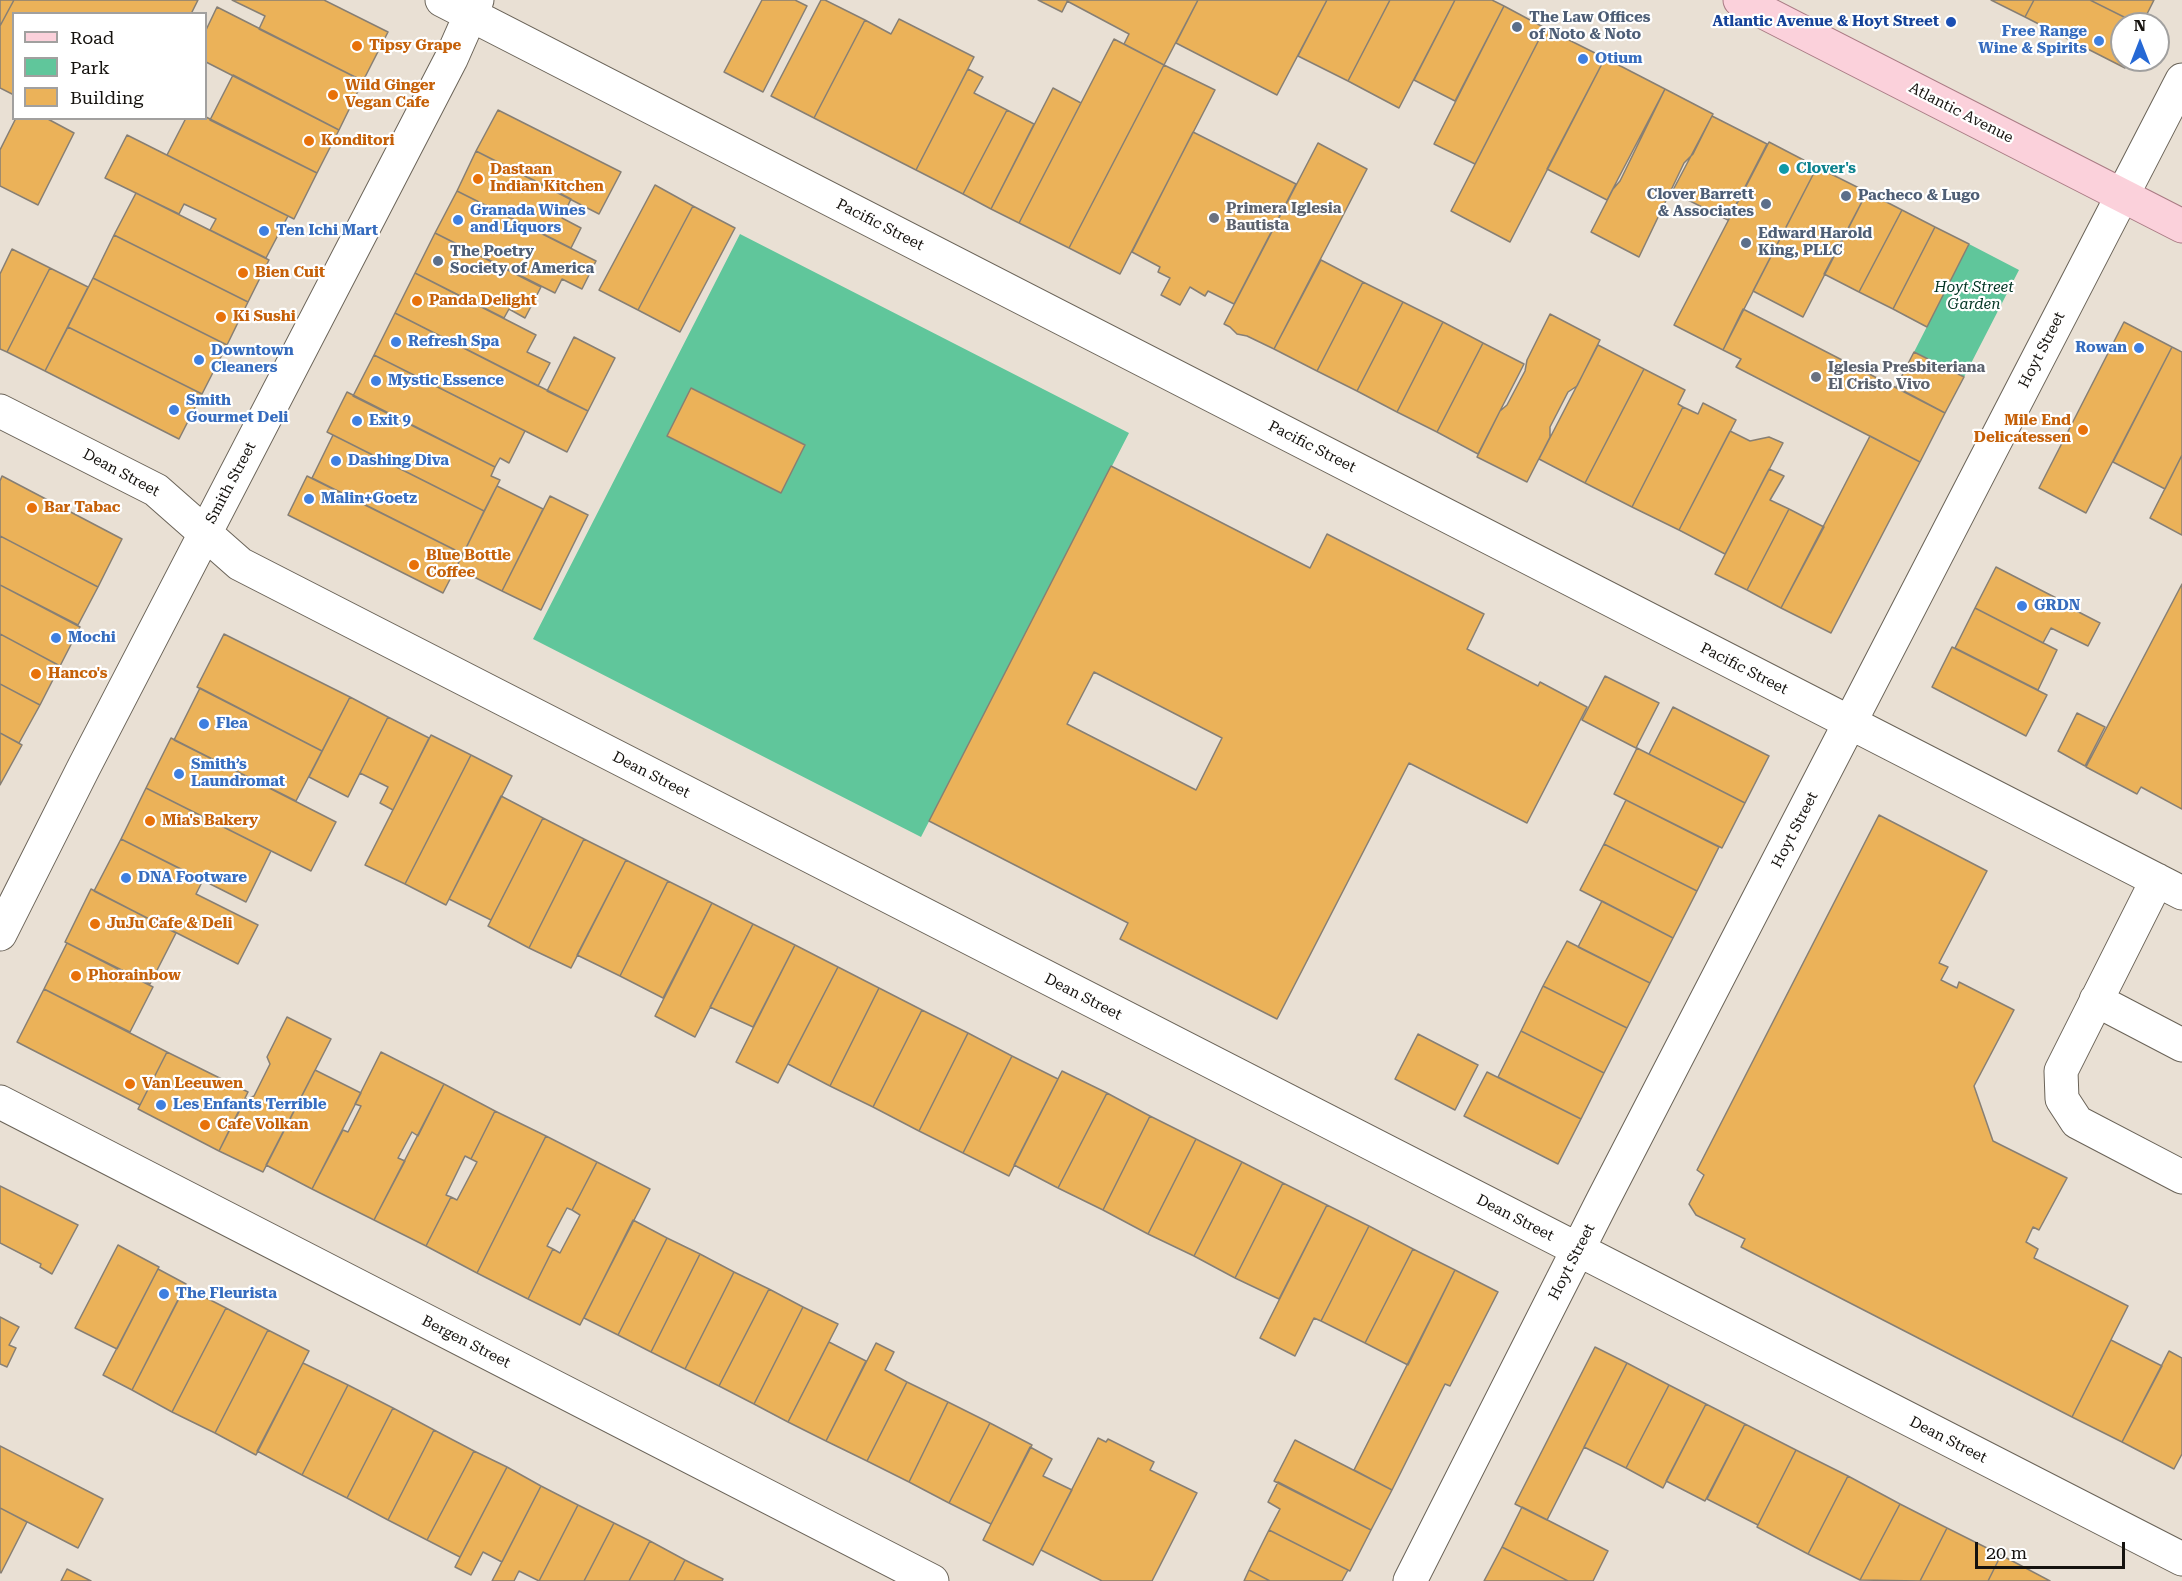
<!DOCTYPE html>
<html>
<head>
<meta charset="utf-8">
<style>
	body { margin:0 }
	#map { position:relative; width:2182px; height:1581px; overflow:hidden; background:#e9e0d4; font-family:"Roboto Serif",serif }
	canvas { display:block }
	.legend { position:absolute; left:12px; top:12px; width:195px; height:108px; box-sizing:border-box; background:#fff; border:2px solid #a1a09f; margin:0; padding:8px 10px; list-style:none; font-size:18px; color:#15120e }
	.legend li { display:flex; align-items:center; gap:12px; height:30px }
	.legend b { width:30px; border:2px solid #a1a09f }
	.north { position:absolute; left:2110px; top:12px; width:60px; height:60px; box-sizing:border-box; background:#fff; border:2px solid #a1a09f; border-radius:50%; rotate:0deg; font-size:16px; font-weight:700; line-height:24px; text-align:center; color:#15120e }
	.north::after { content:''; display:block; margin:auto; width:21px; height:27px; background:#2669d5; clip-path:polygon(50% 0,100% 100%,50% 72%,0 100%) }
	.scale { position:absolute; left:1975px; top:1542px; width:150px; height:27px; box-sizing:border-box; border:3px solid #15120e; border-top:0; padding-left:8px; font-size:18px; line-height:21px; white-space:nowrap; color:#15120e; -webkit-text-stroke:4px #fff; paint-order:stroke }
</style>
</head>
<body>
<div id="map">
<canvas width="2182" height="1581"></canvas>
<ul class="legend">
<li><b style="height:8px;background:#fbd1db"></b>Road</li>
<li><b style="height:16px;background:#60c69b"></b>Park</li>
<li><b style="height:16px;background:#ebb259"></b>Building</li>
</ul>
<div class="north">N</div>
<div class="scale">20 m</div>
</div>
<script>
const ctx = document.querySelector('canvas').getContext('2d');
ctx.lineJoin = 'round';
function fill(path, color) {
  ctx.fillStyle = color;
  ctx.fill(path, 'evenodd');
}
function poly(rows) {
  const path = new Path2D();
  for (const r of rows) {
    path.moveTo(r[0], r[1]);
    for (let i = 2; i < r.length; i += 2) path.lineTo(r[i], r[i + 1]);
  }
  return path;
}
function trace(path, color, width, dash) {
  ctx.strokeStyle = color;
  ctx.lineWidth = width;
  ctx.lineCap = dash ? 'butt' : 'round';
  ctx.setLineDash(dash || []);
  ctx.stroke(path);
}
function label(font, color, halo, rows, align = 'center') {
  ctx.font = font + ' "Roboto Serif",serif';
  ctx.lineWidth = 4.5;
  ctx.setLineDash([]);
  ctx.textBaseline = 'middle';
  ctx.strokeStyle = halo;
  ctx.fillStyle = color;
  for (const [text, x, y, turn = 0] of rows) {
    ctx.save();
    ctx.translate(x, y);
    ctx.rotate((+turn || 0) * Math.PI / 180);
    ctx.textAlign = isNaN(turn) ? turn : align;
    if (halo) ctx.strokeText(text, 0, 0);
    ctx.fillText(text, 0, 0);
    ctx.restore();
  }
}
const green = poly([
	[740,234,1129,433,921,837,533,639],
	[1969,244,2019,270,1964,377,1914,352]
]);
const building = poly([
	[0,0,14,0,0,26,0,0],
	[14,0,198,0,191,14,14,14,14,95,0,88,0,26,14,0],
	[232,0,324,0,388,32,363,81,259,29,265,16,232,0],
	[762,0,795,0,807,6,763,92,724,72,762,0],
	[821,0,825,0,865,20,814,118,771,96,821,0],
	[1038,0,1068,0,1062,12,1038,0],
	[1068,0,1198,0,1164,65,1124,44,1129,34,1067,1,1068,0],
	[1198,0,1327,0,1277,95,1176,43,1198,0],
	[1327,0,1390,0,1348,81,1298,56,1327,0],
	[1390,0,1455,0,1399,108,1348,81,1390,0],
	[1455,0,1492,0,1504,6,1455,101,1414,80,1455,0],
	[1991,0,2034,0,2025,17,1991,0],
	[2034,0,2090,0,2138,24,2122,24,2122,60,2129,60,2125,68,2025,17,2034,0],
	[2090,0,2154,0,2142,24,2138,24,2090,0],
	[1504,6,1545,28,1475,164,1434,144,1504,6],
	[217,7,363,81,339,130,206,62,206,30,217,7],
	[899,19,974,57,916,170,814,118,865,20,891,34,899,19],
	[1545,28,1605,58,1510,242,1451,211,1545,28],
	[1114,39,1164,65,1069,248,1019,223,1114,39],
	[1605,58,1665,89,1607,200,1547,169,1605,58],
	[1164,65,1215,90,1120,274,1069,248,1164,65],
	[968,69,983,77,974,93,1007,110,963,194,916,170,968,69],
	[233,75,339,130,317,173,210,120,233,75],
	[1053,88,1081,103,1019,223,991,209,1053,88],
	[1665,89,1713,114,1693,154,1684,163,1639,257,1591,232,1613,189,1620,181,1665,89],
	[498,110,621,172,599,214,476,151,498,110],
	[1007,110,1034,124,991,209,963,194,1007,110],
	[1712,116,1767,144,1728,220,1672,192,1712,116],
	[206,117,317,173,294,219,167,155,186,118,206,117],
	[16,118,46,118,74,133,38,205,0,186,0,150,16,118],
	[1193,132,1296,184,1234,304,1208,291,1205,296,1190,287,1180,305,1161,295,1170,278,1158,272,1160,267,1132,252,1193,132],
	[127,135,288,216,266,258,210,230,216,219,184,204,179,214,105,178,127,135],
	[1769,142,1817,167,1723,350,1674,325,1769,142],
	[1318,143,1367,169,1274,349,1247,336,1237,334,1230,327,1224,324,1318,143],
	[476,151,571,199,562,218,581,228,571,248,457,191,476,151],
	[1817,167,1867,192,1803,317,1753,291,1817,167],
	[655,185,693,206,638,310,599,290,655,185],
	[457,191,596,261,582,289,562,279,555,293,435,233,457,191],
	[1867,192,1902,210,1859,292,1824,274,1867,192],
	[136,193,269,260,248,302,114,235,136,193],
	[693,206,735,228,680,332,638,310,693,206],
	[1902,210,1935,227,1893,309,1859,292,1902,210],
	[1935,227,1969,244,1927,327,1893,309,1935,227],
	[435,233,541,287,525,318,509,309,504,318,415,273,435,233],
	[114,235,248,302,227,345,93,278,114,235],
	[12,249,50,268,7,352,0,349,0,274,12,249],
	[1321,260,1363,282,1317,371,1274,349,1321,260],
	[50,268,88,287,45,371,7,352,50,268],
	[415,273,536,335,527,352,550,363,538,386,395,313,415,273],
	[93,278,227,345,202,394,68,327,93,278],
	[1363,282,1403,302,1357,391,1317,371,1363,282],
	[1403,302,1443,322,1397,412,1357,391,1403,302],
	[1743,309,1945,413,1920,462,1736,367,1741,359,1723,350,1743,309],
	[395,313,588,411,567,452,374,355,395,313],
	[1550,314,1600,340,1577,386,1568,392,1550,427,1550,437,1527,482,1477,457,1500,411,1507,405,1525,371,1527,360,1550,314],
	[1443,322,1483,343,1437,432,1397,412,1443,322],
	[2124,322,2172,347,2086,513,2039,488,2124,322],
	[68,327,202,394,179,439,45,371,68,327],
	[574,337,615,358,588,411,547,391,574,337],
	[1483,343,1524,364,1478,454,1437,432,1483,343],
	[1598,345,1644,369,1585,483,1539,459,1598,345],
	[2172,347,2182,352,2182,455,2165,489,2113,462,2172,347],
	[1914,352,1964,377,1945,413,1896,387,1914,352],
	[374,355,525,431,509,463,500,458,495,467,353,396,374,355],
	[1644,369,1685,390,1678,404,1683,407,1632,507,1585,483,1644,369],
	[691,388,805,445,781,493,667,436,691,388],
	[347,392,495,467,491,476,500,480,484,511,327,432,347,392],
	[1703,403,1736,420,1679,530,1632,507,1683,407,1698,414,1703,403],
	[1730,431,1750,441,1769,437,1783,443,1725,554,1679,530,1730,431],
	[333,435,484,511,463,554,312,478,333,435],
	[1870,436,1920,462,1831,633,1781,608,1870,436],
	[2182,455,2182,535,2150,518,2182,455],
	[1111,466,1310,568,1327,534,1484,614,1467,649,1538,686,1540,682,1587,707,1527,823,1409,763,1277,1019,1120,939,1128,923,929,821,1111,466],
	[1094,672,1222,738,1196,790,1067,724,1094,672],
	[1769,469,1784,476,1770,500,1789,509,1747,590,1715,574,1769,469],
	[2,476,122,539,98,587,0,536,0,481,2,476],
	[307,476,463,554,443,593,288,515,307,476],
	[497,486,543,509,502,591,456,568,497,486],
	[550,496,588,515,541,610,502,591,550,496],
	[1789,509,1824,527,1781,608,1747,590,1789,509],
	[0,536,98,587,78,625,0,585,0,536],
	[1996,567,2064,602,2063,604,2100,623,2088,646,2051,628,2043,643,1975,608,1996,567],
	[2182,584,2182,809,2141,787,2137,794,2086,767,2182,584],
	[0,585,80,627,60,666,0,634,0,585],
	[1975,608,2057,650,2038,690,1955,648,1975,608],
	[0,634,60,666,40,705,0,684,0,634],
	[224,634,350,697,322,751,197,687,224,634],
	[1952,647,2047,695,2026,736,1932,687,1952,647],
	[1605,676,1659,703,1636,748,1582,720,1605,676],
	[0,684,40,705,19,743,0,733,0,684],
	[200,688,322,751,296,801,174,740,200,688],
	[350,697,388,717,348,797,309,777,350,697],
	[1673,707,1769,756,1745,803,1649,754,1673,707],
	[2077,713,2105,727,2085,766,2058,751,2077,713],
	[388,717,429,738,393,810,380,803,388,787,360,773,388,717],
	[0,733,22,745,0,785,0,733],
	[431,735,471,755,405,884,365,865,431,735],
	[171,738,336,822,311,871,146,788,171,738],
	[1637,748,1745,803,1722,848,1614,794,1637,748],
	[471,755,512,776,446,905,405,884,471,755],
	[146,788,271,851,246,902,121,839,146,788],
	[501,796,543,818,491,920,449,899,501,796],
	[1626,800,1719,847,1697,891,1604,844,1626,800],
	[1879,815,1987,871,1939,963,1948,967,1941,980,1957,988,1959,982,2014,1010,1974,1086,1993,1141,2067,1178,2039,1230,2033,1227,2026,1242,2038,1249,2034,1258,2128,1306,2072,1417,1741,1247,1745,1239,1696,1215,1689,1204,1704,1175,1697,1170,1879,815],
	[543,818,584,839,529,948,488,926,543,818],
	[121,839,203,880,196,894,258,925,238,964,94,891,121,839],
	[584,839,626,860,571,968,529,948,584,839],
	[1604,844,1697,891,1673,938,1580,890,1604,844],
	[626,860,668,881,620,976,577,955,626,860],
	[668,881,712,903,663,998,620,976,668,881],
	[91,889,176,933,150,984,65,942,91,889],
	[1602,901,1673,938,1650,983,1578,947,1602,901],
	[712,903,753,924,695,1037,655,1016,712,903],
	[753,924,795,945,753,1027,710,1007,753,924],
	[1567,941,1650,983,1627,1028,1543,986,1567,941],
	[67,943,153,987,130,1032,44,989,67,943],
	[795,945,838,967,778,1083,736,1062,795,945],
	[838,967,879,988,830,1086,788,1064,838,967],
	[1543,986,1627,1028,1604,1073,1521,1031,1543,986],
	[879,988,922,1010,873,1107,830,1086,879,988],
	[44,989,167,1052,140,1105,17,1042,44,989],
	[922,1010,968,1033,919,1131,873,1107,922,1010],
	[287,1017,331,1039,263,1172,219,1151,245,1100,254,1096,270,1064,267,1057,287,1017],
	[1521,1031,1604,1073,1581,1119,1498,1077,1521,1031],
	[968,1033,1012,1056,963,1153,919,1131,968,1033],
	[1418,1034,1478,1065,1455,1110,1395,1079,1418,1034],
	[167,1052,248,1092,219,1151,138,1109,167,1052],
	[381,1052,444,1084,418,1136,412,1132,398,1158,405,1161,374,1220,312,1189,343,1130,348,1132,361,1106,355,1104,381,1052],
	[1012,1056,1058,1079,1009,1176,963,1153,1012,1056],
	[315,1070,361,1093,312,1189,266,1165,315,1070],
	[1062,1071,1107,1093,1058,1188,1014,1165,1062,1071],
	[1487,1072,1581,1119,1558,1164,1464,1116,1487,1072],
	[444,1084,495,1111,471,1159,465,1156,446,1195,451,1197,426,1246,374,1220,444,1084],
	[1107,1093,1150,1116,1103,1210,1058,1188,1107,1093],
	[495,1111,546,1136,477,1273,426,1246,451,1197,457,1200,477,1162,471,1159,495,1111],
	[1150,1116,1196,1139,1148,1234,1103,1210,1150,1116],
	[546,1136,597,1162,572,1210,567,1208,547,1246,553,1249,528,1299,477,1273,546,1136],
	[1196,1139,1242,1162,1194,1256,1148,1234,1196,1139],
	[597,1162,650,1189,580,1325,528,1299,553,1249,560,1253,580,1215,572,1210,597,1162],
	[1242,1162,1283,1183,1235,1278,1194,1256,1242,1162],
	[1283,1183,1327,1205,1279,1299,1235,1278,1283,1183],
	[0,1186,78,1225,52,1274,40,1267,41,1264,0,1243,0,1186],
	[1327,1205,1369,1226,1321,1321,1314,1318,1295,1356,1260,1338,1327,1205],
	[633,1220,667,1238,618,1335,584,1318,633,1220],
	[1369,1226,1413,1249,1365,1343,1321,1321,1369,1226],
	[667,1238,700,1254,651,1352,618,1335,667,1238],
	[118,1245,159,1267,117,1349,75,1328,118,1245],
	[1413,1249,1455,1270,1408,1365,1365,1343,1413,1249],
	[700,1254,734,1272,685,1369,651,1352,700,1254],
	[158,1269,186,1284,132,1390,103,1375,158,1269],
	[1455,1270,1498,1292,1450,1386,1445,1384,1392,1490,1354,1470,1455,1270],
	[734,1272,769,1289,719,1386,685,1369,734,1272],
	[185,1287,226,1308,172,1412,132,1390,185,1287],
	[769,1289,803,1307,754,1404,719,1386,769,1289],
	[803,1307,838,1324,788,1422,754,1404,803,1307],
	[226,1308,268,1330,215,1433,172,1412,226,1308],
	[0,1317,19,1327,9,1345,16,1348,7,1367,0,1364,0,1317],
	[268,1330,309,1351,256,1455,215,1433,268,1330],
	[2111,1340,2162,1366,2122,1442,2072,1417,2111,1340],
	[829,1342,866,1361,826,1441,788,1422,829,1342],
	[876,1343,894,1352,885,1370,907,1382,867,1461,826,1441,876,1343],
	[1595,1347,1627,1363,1547,1520,1515,1504,1595,1347],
	[2169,1351,2182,1358,2182,1454,2174,1469,2122,1442,2169,1351],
	[303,1363,348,1385,302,1475,257,1451,303,1363],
	[1627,1363,1669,1385,1626,1468,1584,1447,1627,1363],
	[907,1382,948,1402,909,1482,867,1461,907,1382],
	[348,1385,393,1408,347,1498,302,1475,348,1385],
	[1669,1385,1706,1404,1663,1488,1626,1468,1669,1385],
	[948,1402,990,1423,949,1503,909,1482,948,1402],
	[1706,1404,1745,1424,1705,1501,1666,1481,1706,1404],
	[393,1408,434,1430,388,1520,347,1498,393,1408],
	[990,1423,1032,1445,991,1524,949,1503,990,1423],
	[1745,1424,1796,1450,1758,1525,1707,1499,1745,1424],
	[434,1430,474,1451,427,1540,388,1520,434,1430],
	[1098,1438,1106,1442,1108,1439,1154,1462,1150,1470,1197,1493,1152,1581,1102,1581,1041,1550,1098,1438],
	[1295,1440,1392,1490,1371,1530,1274,1481,1295,1440],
	[0,1446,103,1499,78,1548,0,1508,0,1446],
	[1030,1447,1052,1459,1043,1476,1072,1490,1033,1565,983,1540,1030,1447],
	[1796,1450,1848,1476,1808,1554,1757,1527,1796,1450],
	[474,1451,507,1467,460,1557,427,1540,474,1451],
	[507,1467,541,1486,502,1562,483,1552,471,1575,455,1567,507,1467],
	[1848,1476,1900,1504,1860,1580,1808,1554,1848,1476],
	[1278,1482,1371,1530,1350,1571,1269,1530,1280,1509,1268,1502,1278,1482],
	[541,1486,578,1505,539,1581,519,1571,514,1581,492,1581,541,1486],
	[1900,1504,1947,1528,1920,1581,1860,1580,1900,1504],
	[578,1505,614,1523,584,1581,539,1581,578,1505],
	[1522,1507,1608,1551,1593,1581,1568,1581,1502,1547,1522,1507],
	[0,1508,27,1522,1,1573,0,1572,0,1508],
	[614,1523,650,1541,629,1581,584,1581,614,1523],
	[1947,1528,2001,1555,1988,1581,1920,1581,1947,1528],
	[1269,1530,1348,1570,1342,1581,1270,1581,1249,1570,1269,1530],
	[650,1541,685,1560,674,1581,629,1581,650,1541],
	[1502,1547,1568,1581,1484,1581,1502,1547],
	[2001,1555,2050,1581,1988,1581,2001,1555],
	[685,1560,723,1579,722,1581,674,1581,685,1560],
	[67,1569,91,1581,61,1581,67,1569],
	[1249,1570,1270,1581,1244,1581,1249,1570]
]);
const minor = poly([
	[442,0,2182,893],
	[0,411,156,490,240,564,2182,1559],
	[2157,880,2061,1071,2062,1099,2077,1122,2182,1177],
	[0,934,84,767,451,59,477,0],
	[2096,1000,2182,1045],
	[0,1102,932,1581],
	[1410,1581,1603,1200,2182,80]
]);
const major = poly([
	[1740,0,2182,226]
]);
const markers = [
	[1951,22,6,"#1a4fb4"],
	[1517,27,6,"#5c6f8a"],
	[2099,41,6,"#3f7fe0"],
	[357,46,6,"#e8710a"],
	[1583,59,6,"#3f7fe0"],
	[333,95,6,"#e8710a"],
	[309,141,6,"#e8710a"],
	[1784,169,6,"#0f9aa8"],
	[478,179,6,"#e8710a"],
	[1846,196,6,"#5c6f8a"],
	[1766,204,6,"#5c6f8a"],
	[1214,218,6,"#6b7280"],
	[458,220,6,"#3f7fe0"],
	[264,231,6,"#3f7fe0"],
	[1746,243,6,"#5c6f8a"],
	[438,261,6,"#5c6f8a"],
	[243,273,6,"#e8710a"],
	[417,301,6,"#e8710a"],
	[221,317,6,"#e8710a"],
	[396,342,6,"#3f7fe0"],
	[2139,348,6,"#3f7fe0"],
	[199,360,6,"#3f7fe0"],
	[1816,377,6,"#6b7280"],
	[376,381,6,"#3f7fe0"],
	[174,410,6,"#3f7fe0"],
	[357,421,6,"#3f7fe0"],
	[2083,430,6,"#e8710a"],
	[336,461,6,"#3f7fe0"],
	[309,499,6,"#3f7fe0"],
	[32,508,6,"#e8710a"],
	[414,565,6,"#e8710a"],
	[2022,606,6,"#3f7fe0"],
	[56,638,6,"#3f7fe0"],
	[36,674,6,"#e8710a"],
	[204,724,6,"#3f7fe0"],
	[179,774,6,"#3f7fe0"],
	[150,821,6,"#e8710a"],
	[126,878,6,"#3f7fe0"],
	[95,924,6,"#e8710a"],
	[76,976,6,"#e8710a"],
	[130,1084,6,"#e8710a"],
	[161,1105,6,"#3f7fe0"],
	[205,1125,6,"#e8710a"],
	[164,1294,6,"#3f7fe0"]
];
const serviceNames = [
	["The Law Offices",1529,18],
	["of Noto & Noto",1529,35],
	["Clover Barrett",1754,195,"right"],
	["& Associates",1754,212,"right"],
	["Pacheco & Lugo",1858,196],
	["Edward Harold",1758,234],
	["King, PLLC",1758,251],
	["The Poetry",450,252],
	["Society of America",450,269]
];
const transitNames = [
	["Atlantic Avenue & Hoyt Street",1939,22]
];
const shopNames = [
	["Free Range",2087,32,"right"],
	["Wine & Spirits",2087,49,"right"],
	["Otium",1595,59],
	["Granada Wines",470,211],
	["and Liquors",470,228],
	["Ten Ichi Mart",276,231],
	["Refresh Spa",408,342],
	["Rowan",2127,348,"right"],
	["Downtown",211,351],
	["Cleaners",211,368],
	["Mystic Essence",388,381],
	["Smith",186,401],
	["Gourmet Deli",186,418],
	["Exit 9",369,421],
	["Dashing Diva",348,461],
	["Malin+Goetz",321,499],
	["GRDN",2034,606],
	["Mochi",68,638],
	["Flea",216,724],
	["Smith’s",191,765],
	["Laundromat",191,782],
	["DNA Footware",138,878],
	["Les Enfants Terrible",173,1105],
	["The Fleurista",176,1294]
];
const foodNames = [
	["Tipsy Grape",369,46],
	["Wild Ginger",345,86],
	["Vegan Cafe",345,103],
	["Konditori",321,141],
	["Dastaan",490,170],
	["Indian Kitchen",490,187],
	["Bien Cuit",255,273],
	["Panda Delight",429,301],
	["Ki Sushi",233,317],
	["Mile End",2071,421,"right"],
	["Delicatessen",2071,438,"right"],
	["Bar Tabac",44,508],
	["Blue Bottle",426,556],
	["Coffee",426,573],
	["Hanco's",48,674],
	["Mia's Bakery",162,821],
	["JuJu Cafe & Deli",107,924],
	["Phorainbow",88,976],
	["Van Leeuwen",142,1084],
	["Cafe Volkan",217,1125]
];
const streetNames = [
	["Atlantic Avenue",1961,113,27],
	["Pacific Street",880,225,27],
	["Hoyt Street",2042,350,-63],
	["Pacific Street",1312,447,27],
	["Dean Street",121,473,28],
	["Smith Street",231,483,-62],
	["Pacific Street",1744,669,27],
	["Dean Street",651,775,27],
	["Hoyt Street",1795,830,-63],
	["Dean Street",1083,997,27],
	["Dean Street",1515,1218,27],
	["Hoyt Street",1572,1262,-63],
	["Bergen Street",466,1342,27],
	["Dean Street",1948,1440,27]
];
const cultureNames = [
	["Clover's",1796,169]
];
const worshipNames = [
	["Primera Iglesia",1226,209],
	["Bautista",1226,226],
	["Iglesia Presbiteriana",1828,368],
	["El Cristo Vivo",1828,385]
];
const parkNames = [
	["Hoyt Street",1974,288],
	["Garden",1974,305]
];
fill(green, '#60c69b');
fill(building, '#ebb259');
trace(building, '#877f74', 1.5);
trace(minor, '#6a6358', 35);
trace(major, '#a97b84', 35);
trace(minor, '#fff', 33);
trace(major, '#fbd1db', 33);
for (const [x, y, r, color] of markers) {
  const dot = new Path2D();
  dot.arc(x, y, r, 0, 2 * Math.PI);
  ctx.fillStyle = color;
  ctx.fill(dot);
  trace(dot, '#fff', 2);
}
label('bold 15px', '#4e5e75', '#fff', serviceNames, 'left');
label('bold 15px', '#164399', '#fff', transitNames, 'right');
label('bold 15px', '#366cbe', '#fff', shopNames, 'left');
label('bold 15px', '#c56008', '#fff', foodNames, 'left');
label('15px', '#15120e', '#fff', streetNames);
label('bold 15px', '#0d838f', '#fff', cultureNames, 'left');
label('bold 15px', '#5b616d', '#fff', worshipNames, 'left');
label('italic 15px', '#003221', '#fff', parkNames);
</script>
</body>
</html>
